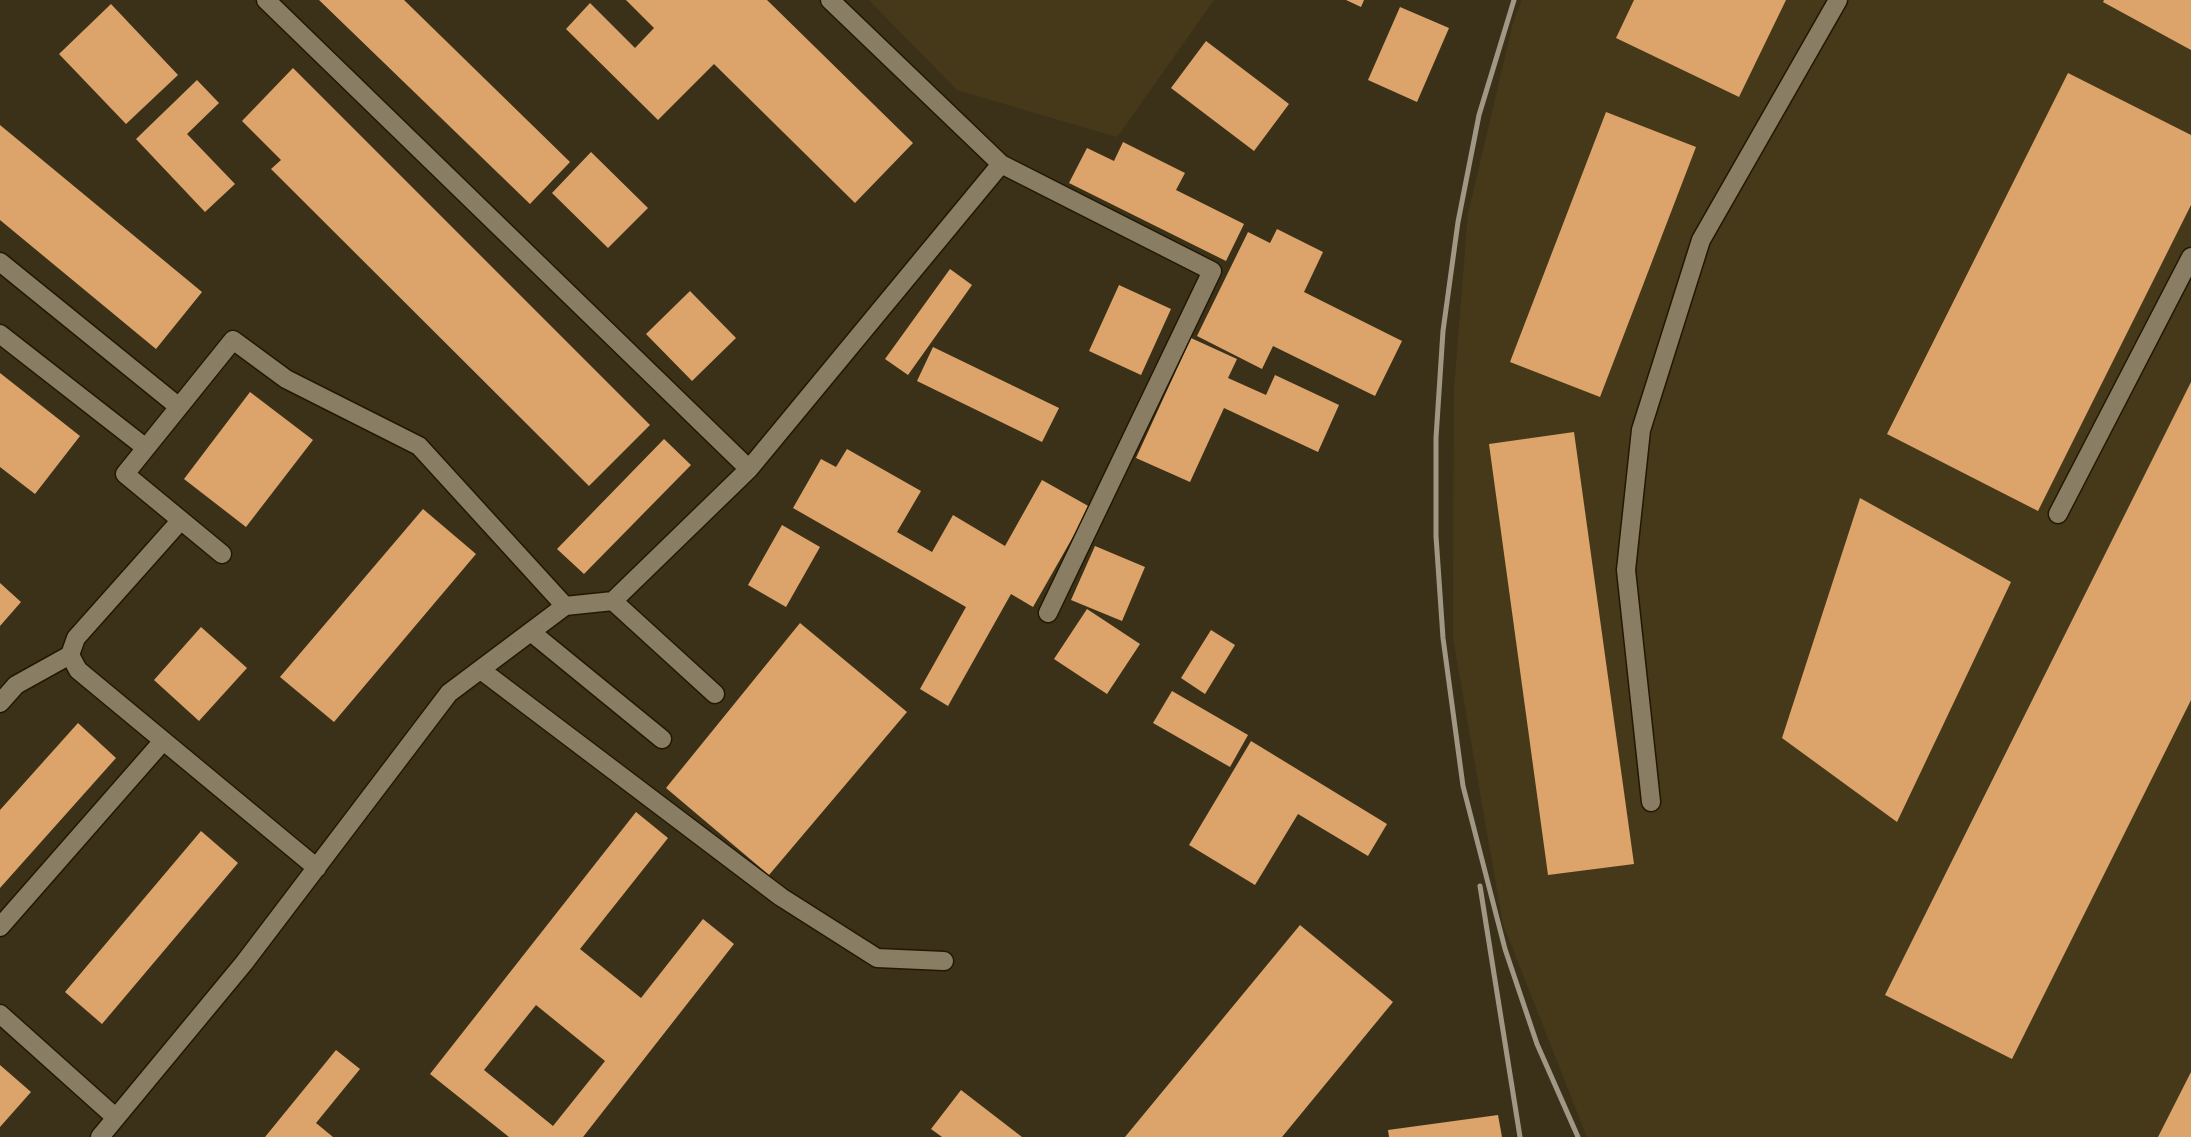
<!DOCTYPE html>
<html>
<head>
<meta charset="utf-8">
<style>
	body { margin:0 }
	canvas { display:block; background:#3b3119 }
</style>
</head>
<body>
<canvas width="2191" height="1137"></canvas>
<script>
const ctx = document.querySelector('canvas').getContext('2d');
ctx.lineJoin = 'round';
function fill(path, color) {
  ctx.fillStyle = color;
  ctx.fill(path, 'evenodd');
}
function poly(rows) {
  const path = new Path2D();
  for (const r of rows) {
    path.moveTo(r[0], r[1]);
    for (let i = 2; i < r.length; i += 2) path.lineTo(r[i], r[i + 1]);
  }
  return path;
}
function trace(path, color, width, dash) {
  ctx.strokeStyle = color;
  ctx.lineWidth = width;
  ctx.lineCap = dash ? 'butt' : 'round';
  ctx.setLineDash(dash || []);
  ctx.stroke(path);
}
const built = poly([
	[869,0,1214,0,1117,137,957,90],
	[1522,0,2191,0,2191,1137,1587,1137,1503,924,1453,638,1454,390,1468,214,1513,23]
]);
const building = poly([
	[319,0,404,0,570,162,530,204],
	[626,0,767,0,913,143,855,203,714,64,658,120,566,29,590,3,635,48,654,28],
	[1346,0,1364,0,1361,7],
	[1634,0,1786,0,1739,97,1616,38],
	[2104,0,2191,0,2191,50,2103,2],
	[111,4,178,75,126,124,59,54],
	[1400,7,1449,28,1417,102,1368,80],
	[1206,41,1289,104,1254,151,1171,88],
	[293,68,650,425,589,486,271,169,281,160,242,121],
	[2068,73,2191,135,2191,205,2038,511,1887,434],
	[197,80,219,103,187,134,235,184,205,212,136,139],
	[1606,112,1696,147,1600,397,1510,362],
	[0,125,202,292,156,349,0,220],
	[1123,142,1185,173,1176,190,1244,224,1226,261,1069,183,1087,148,1114,161],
	[591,152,648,208,608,248,552,193],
	[1277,229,1323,252,1304,292,1402,341,1375,396,1273,346,1262,369,1197,336,1248,232,1270,243],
	[950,269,972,285,908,375,885,359],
	[1119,285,1171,309,1141,375,1089,351],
	[690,291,736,338,692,381,646,334],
	[1191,338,1237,359,1228,378,1266,395,1275,375,1339,405,1318,452,1224,408,1190,482,1136,458],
	[933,347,1059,408,1042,442,917,381],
	[0,373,80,436,35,494,0,467],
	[2191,382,2191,700,2012,1059,1885,995],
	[250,392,313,440,246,527,184,479],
	[1574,432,1634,864,1548,875,1489,444],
	[664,439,691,465,584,574,557,549],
	[847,449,921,491,897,532,932,552,953,515,1005,546,1042,480,1090,507,1033,607,1011,594,948,706,920,689,966,607,793,508,821,459,836,467],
	[1860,498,2011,582,1897,822,1782,738],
	[423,509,476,554,334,722,280,677],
	[782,525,820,547,786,607,748,585],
	[1095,546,1145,567,1122,621,1071,600],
	[0,583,21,602,0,626],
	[1087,609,1140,644,1107,694,1054,659],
	[800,623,907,712,769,875,666,788],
	[201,627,247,668,199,721,154,680],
	[1211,630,1235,645,1205,694,1181,678],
	[1172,691,1248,735,1230,767,1153,723],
	[78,723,116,758,0,888,0,810],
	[1251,741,1387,824,1368,856,1298,814,1255,885,1189,845],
	[636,812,668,838,580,949,641,998,703,919,734,944,583,1137,509,1137,430,1074],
	[536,1005,605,1061,553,1126,484,1070],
	[201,831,238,863,102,1024,65,992],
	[1300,925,1393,1002,1282,1137,1125,1137],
	[336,1050,360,1069,316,1123,333,1137,265,1137],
	[0,1065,31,1092,0,1127],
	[2191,1072,2191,1137,2158,1137],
	[961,1090,1022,1137,942,1137,931,1129],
	[1498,1115,1502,1137,1389,1137,1388,1130]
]);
const minor = poly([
	[266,0,749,469],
	[830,0,1001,164,1212,271,1048,613],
	[0,262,179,407],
	[0,334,146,448],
	[2058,514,2191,257],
	[181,520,76,638,70,655,78,670,317,868],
	[222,554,125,474,233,340,286,379,419,446,565,606],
	[613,601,715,694],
	[531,632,662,739],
	[481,670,781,897,877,958,944,961],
	[0,703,16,685,70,655],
	[1651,802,1626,570,1641,430,1701,240,1838,0],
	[0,927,163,741],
	[0,1014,114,1116],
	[100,1137,244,963,449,693,565,606,613,601,749,469,1001,164]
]);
const rail = poly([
	[1514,0,1479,115,1458,222,1443,331,1436,438,1436,536,1443,638,1463,786,1505,949,1537,1044,1578,1137],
	[1480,886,1520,1137]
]);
fill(built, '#46391a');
fill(building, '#dca46a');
trace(minor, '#221802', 21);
trace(minor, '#897e64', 18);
trace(rail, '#a09885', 5);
</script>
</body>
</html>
